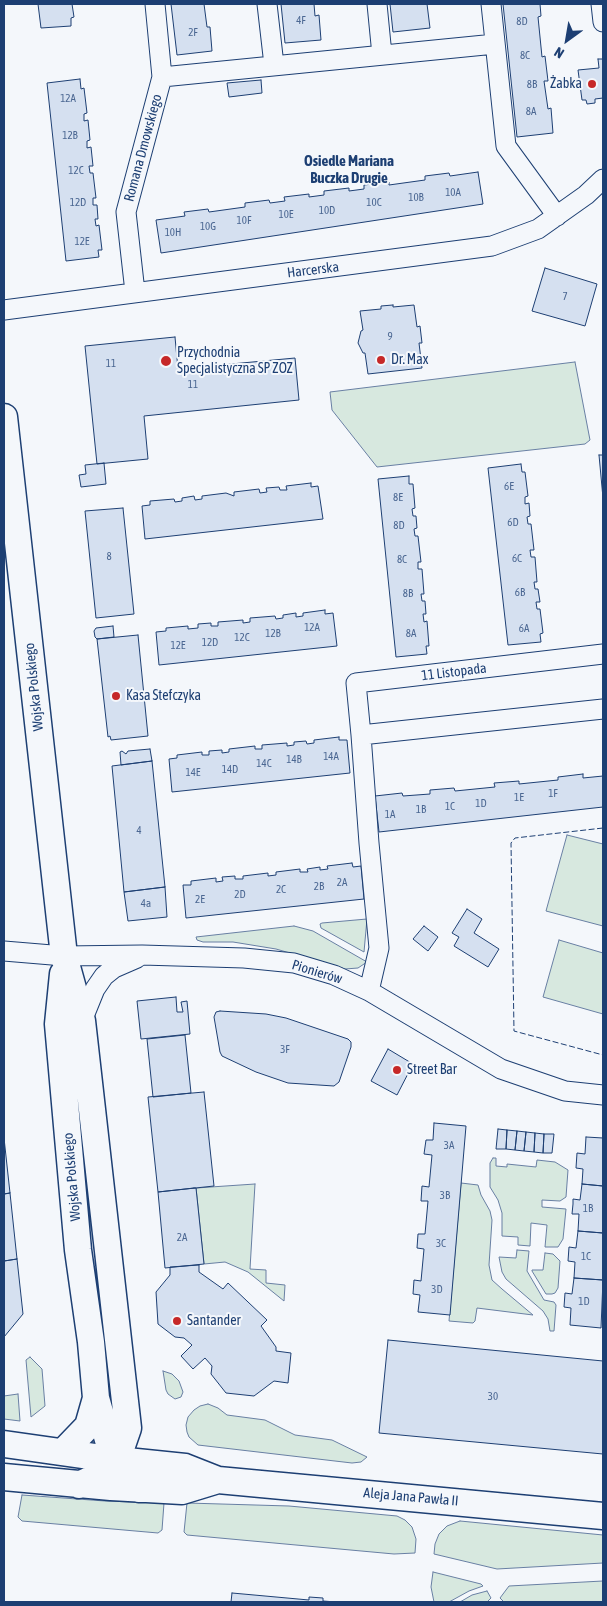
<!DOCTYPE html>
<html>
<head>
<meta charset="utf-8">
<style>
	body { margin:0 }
	#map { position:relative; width:607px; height:1606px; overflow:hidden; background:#f4f7fb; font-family:"Asap Condensed",sans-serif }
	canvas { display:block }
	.frame { position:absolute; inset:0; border:5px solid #1d3f73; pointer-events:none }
	.north { position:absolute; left:542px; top:15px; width:50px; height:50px; -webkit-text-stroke:4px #f4f7fb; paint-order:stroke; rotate:212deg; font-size:14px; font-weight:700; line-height:20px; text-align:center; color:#1d3f73 }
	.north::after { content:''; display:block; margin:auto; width:18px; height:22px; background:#1d3f73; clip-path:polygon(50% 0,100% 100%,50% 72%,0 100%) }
</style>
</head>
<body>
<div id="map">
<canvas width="607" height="1606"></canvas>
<div class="frame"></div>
<div class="north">N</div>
</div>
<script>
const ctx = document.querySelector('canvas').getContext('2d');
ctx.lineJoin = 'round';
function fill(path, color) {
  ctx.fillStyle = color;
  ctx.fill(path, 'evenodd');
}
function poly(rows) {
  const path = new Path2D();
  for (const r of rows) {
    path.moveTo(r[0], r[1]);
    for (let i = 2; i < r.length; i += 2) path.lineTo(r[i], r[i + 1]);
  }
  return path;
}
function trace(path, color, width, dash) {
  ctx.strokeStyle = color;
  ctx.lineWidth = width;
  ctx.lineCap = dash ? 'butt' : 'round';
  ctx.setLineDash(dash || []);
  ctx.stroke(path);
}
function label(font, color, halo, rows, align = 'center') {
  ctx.font = font + ' "Asap Condensed",sans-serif';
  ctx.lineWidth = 4;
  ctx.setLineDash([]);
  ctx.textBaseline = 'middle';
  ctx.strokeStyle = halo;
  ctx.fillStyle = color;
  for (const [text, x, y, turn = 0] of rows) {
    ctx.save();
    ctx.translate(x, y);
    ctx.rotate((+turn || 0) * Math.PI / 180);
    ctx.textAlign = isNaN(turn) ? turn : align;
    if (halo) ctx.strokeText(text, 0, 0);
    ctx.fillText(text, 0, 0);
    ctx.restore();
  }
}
const green = poly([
	[575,362,590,440,585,444,377,467,332,410,330,392,575,362],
	[567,835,603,844,603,926,546,911,567,835],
	[367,919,364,952,321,928,320,924,322,923,367,919],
	[294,926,313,931,367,962,358,968,345,969,276,949,233,942,203,942,197,940,196,937,294,926],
	[559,940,603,953,603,1014,543,997,559,940],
	[493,1158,496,1158,496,1166,507,1167,507,1164,536,1167,537,1160,555,1162,568,1170,566,1197,560,1201,542,1200,542,1207,566,1209,563,1239,558,1247,545,1247,547,1225,531,1223,530,1246,518,1245,518,1237,502,1236,502,1213,498,1200,490,1187,490,1163,493,1158],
	[461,1183,478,1185,481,1195,490,1211,492,1220,489,1265,492,1280,502,1289,533,1315,477,1308,475,1321,473,1323,449,1321,461,1183],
	[255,1184,250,1269,266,1270,266,1283,285,1285,284,1301,248,1272,225,1262,204,1264,196,1188,255,1184],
	[517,1250,529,1251,527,1271,544,1300,554,1302,556,1305,554,1331,550,1331,548,1319,543,1311,506,1279,502,1272,499,1257,516,1258,517,1250],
	[545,1253,553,1254,560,1261,558,1288,555,1293,552,1294,546,1294,532,1271,532,1270,543,1270,545,1253],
	[30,1357,42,1369,45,1406,31,1417,26,1360,30,1357],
	[163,1371,172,1374,179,1381,183,1392,181,1397,175,1399,168,1394,166,1390,163,1371],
	[18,1394,20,1421,4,1419,4,1396,18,1394],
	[208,1404,218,1408,227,1415,265,1420,295,1435,332,1440,367,1457,361,1462,352,1463,198,1445,189,1437,187,1432,186,1425,188,1417,194,1410,200,1406,208,1404],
	[22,1495,105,1501,164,1503,162,1530,158,1533,22,1521,18,1517,22,1495],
	[187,1503,289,1506,397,1516,405,1520,412,1527,416,1539,415,1553,394,1554,187,1535,184,1532,187,1503],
	[460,1521,603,1535,603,1563,497,1569,434,1554,435,1544,439,1534,447,1526,460,1521],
	[433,1572,481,1584,483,1586,469,1591,449,1602,434,1602,431,1587,433,1572],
	[603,1581,603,1602,504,1602,500,1598,509,1586,603,1581],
	[487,1591,491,1598,487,1602,460,1602,472,1595,487,1591]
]);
const building = poly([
	[38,4,72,4,74,17,71,18,71,26,41,28,38,4],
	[171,4,204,4,207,27,210,27,212,51,177,55,171,4],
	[281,4,314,4,315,16,319,15,321,40,285,43,281,4],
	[390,4,427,4,430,28,393,32,390,4],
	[503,4,540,4,541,16,538,17,542,57,545,56,548,81,544,81,548,109,551,108,553,133,517,137,503,4],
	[598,59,603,59,603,98,595,99,595,103,587,104,586,100,582,100,578,70,599,68,598,59],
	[80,79,81,89,84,88,87,113,84,114,84,121,88,120,90,140,87,141,87,148,91,147,93,166,89,166,90,173,93,173,96,198,93,198,93,205,97,205,98,219,95,219,96,226,99,225,102,250,98,250,99,257,66,261,47,83,80,79],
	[261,80,262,93,229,97,227,83,261,80],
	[478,172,483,204,161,253,156,220,185,216,184,212,208,209,209,212,245,207,245,203,269,200,270,203,285,201,284,197,309,194,309,197,324,195,324,191,349,188,349,191,364,189,364,185,389,182,389,185,425,180,425,176,449,173,450,176,478,172],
	[545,268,597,284,585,326,532,311,545,268],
	[393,305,393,307,414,305,417,327,420,326,422,343,419,343,422,368,368,374,365,353,363,353,358,343,361,331,363,330,360,311,381,309,381,306,393,305],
	[175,337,178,369,295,358,299,400,144,416,148,459,97,464,85,346,175,337],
	[599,455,603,455,603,498,599,455],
	[104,463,106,484,81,487,79,475,86,474,85,465,104,463],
	[521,464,522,472,525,472,528,496,525,497,525,504,529,503,530,516,527,517,528,524,531,524,534,550,530,550,531,557,535,557,537,582,534,582,535,589,538,589,540,602,536,602,537,609,540,609,543,633,540,634,541,642,508,645,488,468,521,464],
	[409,476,409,484,413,484,415,508,412,509,413,516,416,516,417,528,414,529,415,536,418,536,421,562,418,562,418,569,422,569,424,594,421,594,422,601,425,601,426,614,423,614,424,622,427,621,429,646,426,646,427,654,396,657,378,479,409,476],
	[311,483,311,487,318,486,323,519,145,539,142,506,150,505,150,501,174,499,175,502,182,501,182,498,194,496,195,500,202,499,202,496,226,493,234,496,234,492,259,489,260,493,267,492,266,488,279,487,280,490,287,490,286,486,311,483],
	[123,508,134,614,96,618,85,511,123,508],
	[325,610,325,614,333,613,337,646,159,665,156,632,166,631,166,628,188,626,188,629,198,628,198,624,211,623,211,626,218,626,218,622,243,620,243,623,250,622,250,618,275,616,276,619,283,618,283,615,296,613,296,617,303,616,303,613,325,610],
	[113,626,114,637,97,639,95,637,94,631,96,628,113,626],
	[138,635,148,736,111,740,110,736,108,737,97,639,138,635],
	[339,737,339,740,347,740,350,773,172,792,169,759,177,758,177,755,202,752,202,755,209,755,209,751,222,750,222,753,229,752,229,749,255,746,255,749,262,749,262,745,287,743,287,746,294,745,294,742,306,741,307,744,314,743,314,740,339,737],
	[150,749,152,761,121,765,120,752,122,751,126,754,128,751,150,749],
	[152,761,165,887,124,892,112,766,152,761],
	[583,774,583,778,603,776,603,807,379,832,375,796,402,793,403,796,430,794,430,790,454,788,455,791,495,787,494,783,519,781,519,784,558,780,558,777,583,774],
	[352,863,353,867,361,866,364,899,186,918,183,885,191,885,191,881,216,878,216,882,223,881,222,877,235,876,235,879,243,879,243,876,268,873,268,876,276,875,276,872,300,869,300,872,308,872,307,869,320,867,320,870,328,869,327,866,352,863],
	[165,887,167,917,128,921,124,892,165,887],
	[467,909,482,919,474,933,499,949,488,967,454,946,459,937,452,933,467,909],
	[424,926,438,937,428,951,413,939,424,926],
	[176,997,177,1012,183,1012,181,1002,187,1001,190,1034,141,1039,137,1001,176,997],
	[220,1011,266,1014,286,1018,348,1039,351,1042,351,1047,339,1082,334,1086,288,1083,256,1072,222,1056,220,1052,214,1017,216,1012,220,1011],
	[185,1035,191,1093,153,1097,147,1039,185,1035],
	[388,1049,413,1064,397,1095,371,1081,388,1049],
	[204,1092,214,1186,158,1192,148,1097,204,1092],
	[434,1123,466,1126,450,1315,418,1312,420,1295,413,1294,414,1280,421,1281,424,1249,417,1248,418,1234,425,1234,428,1201,421,1201,422,1186,429,1187,432,1155,424,1154,426,1140,433,1140,434,1123],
	[498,1129,507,1130,506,1149,496,1149,498,1129],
	[507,1130,517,1131,515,1150,506,1149,507,1130],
	[517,1131,526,1132,524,1151,515,1150,517,1131],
	[526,1132,535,1133,534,1152,524,1151,526,1132],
	[535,1133,544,1134,543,1153,534,1152,535,1133],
	[544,1134,554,1134,552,1153,543,1153,544,1134],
	[586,1137,603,1138,603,1186,582,1184,583,1169,576,1168,577,1153,585,1154,586,1137],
	[4,1138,10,1193,4,1194,4,1138],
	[582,1184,603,1186,603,1233,578,1231,579,1214,572,1214,573,1204,573,1199,580,1200,582,1184],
	[194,1188,196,1188,204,1264,165,1268,158,1192,194,1188],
	[10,1193,17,1259,4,1261,4,1194,10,1193],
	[578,1231,603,1233,603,1280,574,1278,575,1262,568,1261,569,1247,576,1248,578,1231],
	[17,1259,23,1314,4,1337,4,1261,17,1259],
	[199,1265,199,1272,223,1289,228,1283,267,1320,261,1326,276,1347,276,1351,291,1353,288,1383,274,1381,254,1396,226,1393,211,1374,212,1366,205,1358,193,1369,181,1356,192,1345,184,1338,175,1337,158,1324,156,1292,170,1275,170,1267,199,1265],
	[574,1278,603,1280,601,1328,570,1325,571,1308,564,1307,565,1293,572,1294,574,1278],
	[388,1340,603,1361,603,1454,379,1433,388,1340],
	[232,1593,309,1600,309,1597,323,1598,323,1601,336,1602,231,1602,232,1593]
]);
const street = poly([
	[267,4,274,65],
	[377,4,382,55],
	[491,4,506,146,557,216],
	[601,4,603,22],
	[162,77,495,44],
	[135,292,126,212,162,77,155,4],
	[4,310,492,246,538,229,586,195,603,179],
	[361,735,356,683,603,654],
	[4,951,64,956,142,955,244,958,294,963,334,975,369,991,501,1069,565,1091,603,1095],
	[369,991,379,948,369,843,361,735,603,709],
	[82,1021,95,989,104,976,114,968,137,958]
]);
const secondary = poly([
	[4,417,64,956,82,1021,128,1428,117,1460,102,1474,79,1485],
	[63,974,58,1024,78,1250,91,1342,96,1398,110,1447,129,1478,139,1489],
	[4,1444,117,1460,185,1467,218,1480,603,1516],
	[63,1452,88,1426,96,1398],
	[4,1477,111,1487,182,1491,218,1480]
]);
const fence = poly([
	[603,828,515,838,511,843,514,1031,603,1055]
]);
const markers = [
	[592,84,5,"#c62828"],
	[381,360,5,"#c62828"],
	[166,361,6,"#c62828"],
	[116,696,5,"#c62828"],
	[397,1070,5,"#c62828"],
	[177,1321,5,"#c62828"]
];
const numberNames = [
	["4F",301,21],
	["8D",522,22],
	["2F",193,33],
	["8C",525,56],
	["8B",532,85],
	["12A",68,99],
	["8A",531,112],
	["12B",70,136],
	["12C",76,171],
	["10A",453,193],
	["10B",416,198],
	["12D",78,203],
	["10C",374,203],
	["10D",327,211],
	["10E",286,215],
	["10F",244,221],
	["10G",208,227],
	["10H",173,233],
	["12E",82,242],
	["7",565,297],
	["9",390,337],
	["11",111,364],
	["11",193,385],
	["6E",509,487],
	["8E",398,498],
	["6D",513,523],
	["8D",399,526],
	["8",109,557],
	["6C",517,559],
	["8C",402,560],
	["6B",520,593],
	["8B",408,594],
	["12A",312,628],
	["6A",524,629],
	["12B",273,634],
	["8A",411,634],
	["12C",242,638],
	["12D",210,643],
	["12E",178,646],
	["14A",331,757],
	["14B",294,760],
	["14C",264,764],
	["14D",230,770],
	["14E",193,773],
	["1F",553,794],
	["1E",519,798],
	["1D",481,804],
	["1C",450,807],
	["1B",421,810],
	["1A",390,815],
	["4",139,831],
	["2A",342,883],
	["2B",319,887],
	["2C",281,890],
	["2D",240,895],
	["2E",200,900],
	["4a",146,904],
	["3F",285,1050],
	["3A",449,1146],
	["3B",445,1196],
	["1B",588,1209],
	["2A",182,1238],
	["3C",441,1244],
	["1C",586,1257],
	["3D",437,1290],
	["1D",584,1302],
	["30",493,1397]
];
const poiNames = [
	["Żabka",582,84,"right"],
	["Przychodnia",177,353],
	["Specjalistyczna SP ZOZ",177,369],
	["Dr. Max",391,360],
	["Kasa Stefczyka",126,696],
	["Street Bar",407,1070],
	["Santander",187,1321]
];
const streetNames = [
	["Romana Dmowskiego",143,148,-75],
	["Harcerska",313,270,-7],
	["11 Listopada",454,672,-7],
	["Wojska Polskiego",34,687,-96],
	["Pionierów",317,972,17],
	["Wojska Polskiego",72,1177,-95],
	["Aleja Jana Pawła II",411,1497,5]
];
const neighbourhoodNames = [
	["Osiedle Mariana",349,161],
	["Buczka Drugie",349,178]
];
fill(green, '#d7e8df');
trace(green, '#687fa3', 1);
fill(building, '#d5e0f0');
trace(building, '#1d3f73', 1);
trace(street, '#1d3f73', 21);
trace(secondary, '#1d3f73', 29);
trace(street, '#f4f7fb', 19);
trace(secondary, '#f4f7fb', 26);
trace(fence, '#1d3f73', 1, [6, 2.5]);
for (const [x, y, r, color] of markers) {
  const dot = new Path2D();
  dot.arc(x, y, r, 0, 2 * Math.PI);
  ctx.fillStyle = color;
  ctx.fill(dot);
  trace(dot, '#f4f7fb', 2);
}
label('11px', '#4b6792', null, numberNames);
label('14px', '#1d3f73', '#f4f7fb', poiNames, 'left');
label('14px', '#1d3f73', '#f4f7fb', streetNames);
label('bold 15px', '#1d3f73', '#f4f7fb', neighbourhoodNames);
</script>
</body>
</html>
